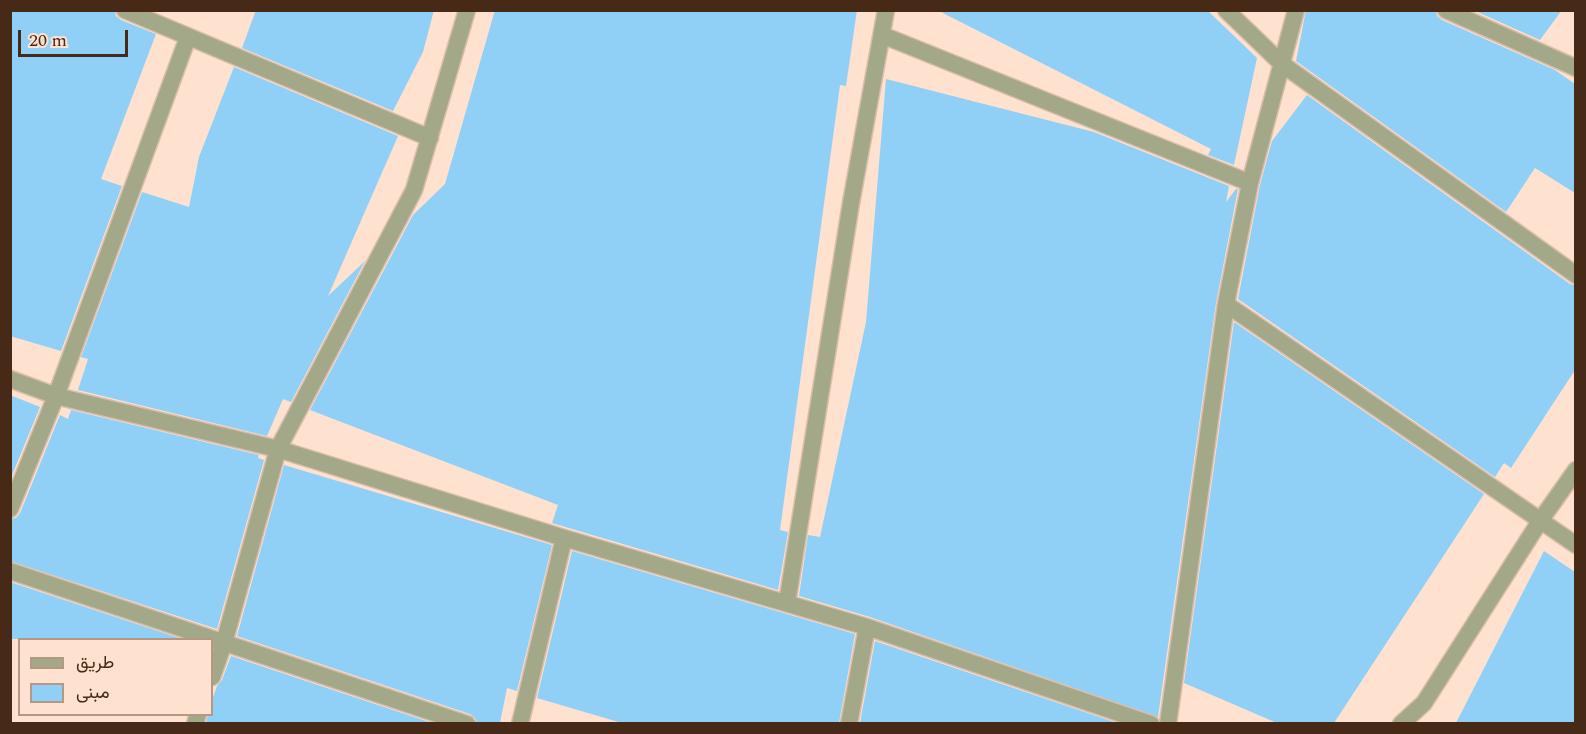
<!DOCTYPE html>
<html>
<head>
<meta charset="utf-8">
<style>
	body { margin:0 }
	#map { position:relative; width:1586px; height:734px; overflow:hidden; background:#fee1ce; font-family:Spectral,Vazirmatn,serif }
	canvas { display:block }
	.frame { position:absolute; inset:0; border:12px solid #462a17; pointer-events:none }
	.legend { position:absolute; left:18px; top:638px; width:195px; height:78px; box-sizing:border-box; background:#fee1ce; border:2px solid #b49885; margin:0; padding:8px 10px; list-style:none; font-size:18px; color:#462a17 }
	.legend li { display:flex; align-items:center; gap:12px; height:30px }
	.legend b { width:30px; border:2px solid #b49885 }
	.scale { position:absolute; left:18px; top:30px; width:110px; height:27px; box-sizing:border-box; border:3px solid #462a17; border-top:0; padding-left:8px; font-size:18px; line-height:21px; white-space:nowrap; color:#462a17; -webkit-text-stroke:4px #fee1ce; paint-order:stroke }
</style>
</head>
<body>
<div id="map">
<canvas width="1586" height="734"></canvas>
<div class="frame"></div>
<ul class="legend">
<li><b style="height:8px;background:#a3a988"></b>طريق</li>
<li><b style="height:16px;background:#91d0f6"></b>مبنى</li>
</ul>
<div class="scale">20 m</div>
</div>
<script>
const ctx = document.querySelector('canvas').getContext('2d');
ctx.lineJoin = 'round';
function fill(path, color) {
  ctx.fillStyle = color;
  ctx.fill(path, 'evenodd');
}
function poly(rows) {
  const path = new Path2D();
  for (const r of rows) {
    path.moveTo(r[0], r[1]);
    for (let i = 2; i < r.length; i += 2) path.lineTo(r[i], r[i + 1]);
  }
  return path;
}
function trace(path, color, width, dash) {
  ctx.strokeStyle = color;
  ctx.lineWidth = width;
  ctx.lineCap = dash ? 'butt' : 'round';
  ctx.setLineDash(dash || []);
  ctx.stroke(path);
}
const building = poly([
	[10,10,115,10,116,16,121,20,156,34,101,179,122,186,61,351,10,336],
	[256,10,434,10,423,52,393,111,242,48],
	[495,10,857,10,846,86,840,85,780,530,788,532,778,590,552,523,558,505,310,410,413,215,445,184],
	[937,10,1207,10,1257,58,1234,165,1208,155,1211,149],
	[1306,10,1436,10,1437,16,1442,20,1555,70,1575,84,1575,193,1535,168,1506,212,1296,61],
	[1473,10,1562,10,1540,40],
	[234,67,398,136,328,296,365,261,291,402,283,399,267,436,78,390,88,359,81,357,142,192,189,207,199,157],
	[886,79,1094,132,1229,186,1226,202,1236,189,1238,189,1216,303,1158,717,870,617,799,596,808,535,820,537,866,322],
	[1307,95,1570,284,1575,285,1575,370,1511,468,1504,463,1495,477,1238,299,1260,185,1272,141],
	[1234,322,1484,494,1334,723,1277,723,1184,683],
	[10,395,40,407,10,480],
	[71,410,259,455,258,458,264,460,217,629,10,561,10,519,16,518,20,513,60,415,68,419],
	[284,465,552,545,517,691,507,688,500,723,477,723,475,718,470,714,237,636],
	[572,551,855,634,839,723,622,723,537,698],
	[1544,551,1575,572,1575,723,1456,723],
	[10,582,182,639,10,639],
	[875,641,1117,723,860,723],
	[231,656,432,723,206,723,208,714,212,714,212,700,217,686,222,680]
]);
const minor = poly([
	[125,10,430,138],
	[1226,10,1282,64,1576,275],
	[1446,10,1576,68],
	[882,35,1250,183],
	[1226,304,1576,545],
	[10,379,56,396,188,37],
	[10,509,56,396,278,449,564,538,867,627,1151,724],
	[10,571,467,724],
	[787,603,851,203,886,10],
	[212,677,224,643,278,449,414,190,467,10],
	[195,724,198,714],
	[520,724,564,538],
	[849,724,867,627],
	[1168,724,1226,304,1250,183,1296,10],
	[1401,724,1424,703,1540,521,1576,470]
]);
fill(building, '#91d0f6');
trace(minor, '#d9bca9', 19);
trace(minor, '#a3a988', 16);
</script>
</body>
</html>
